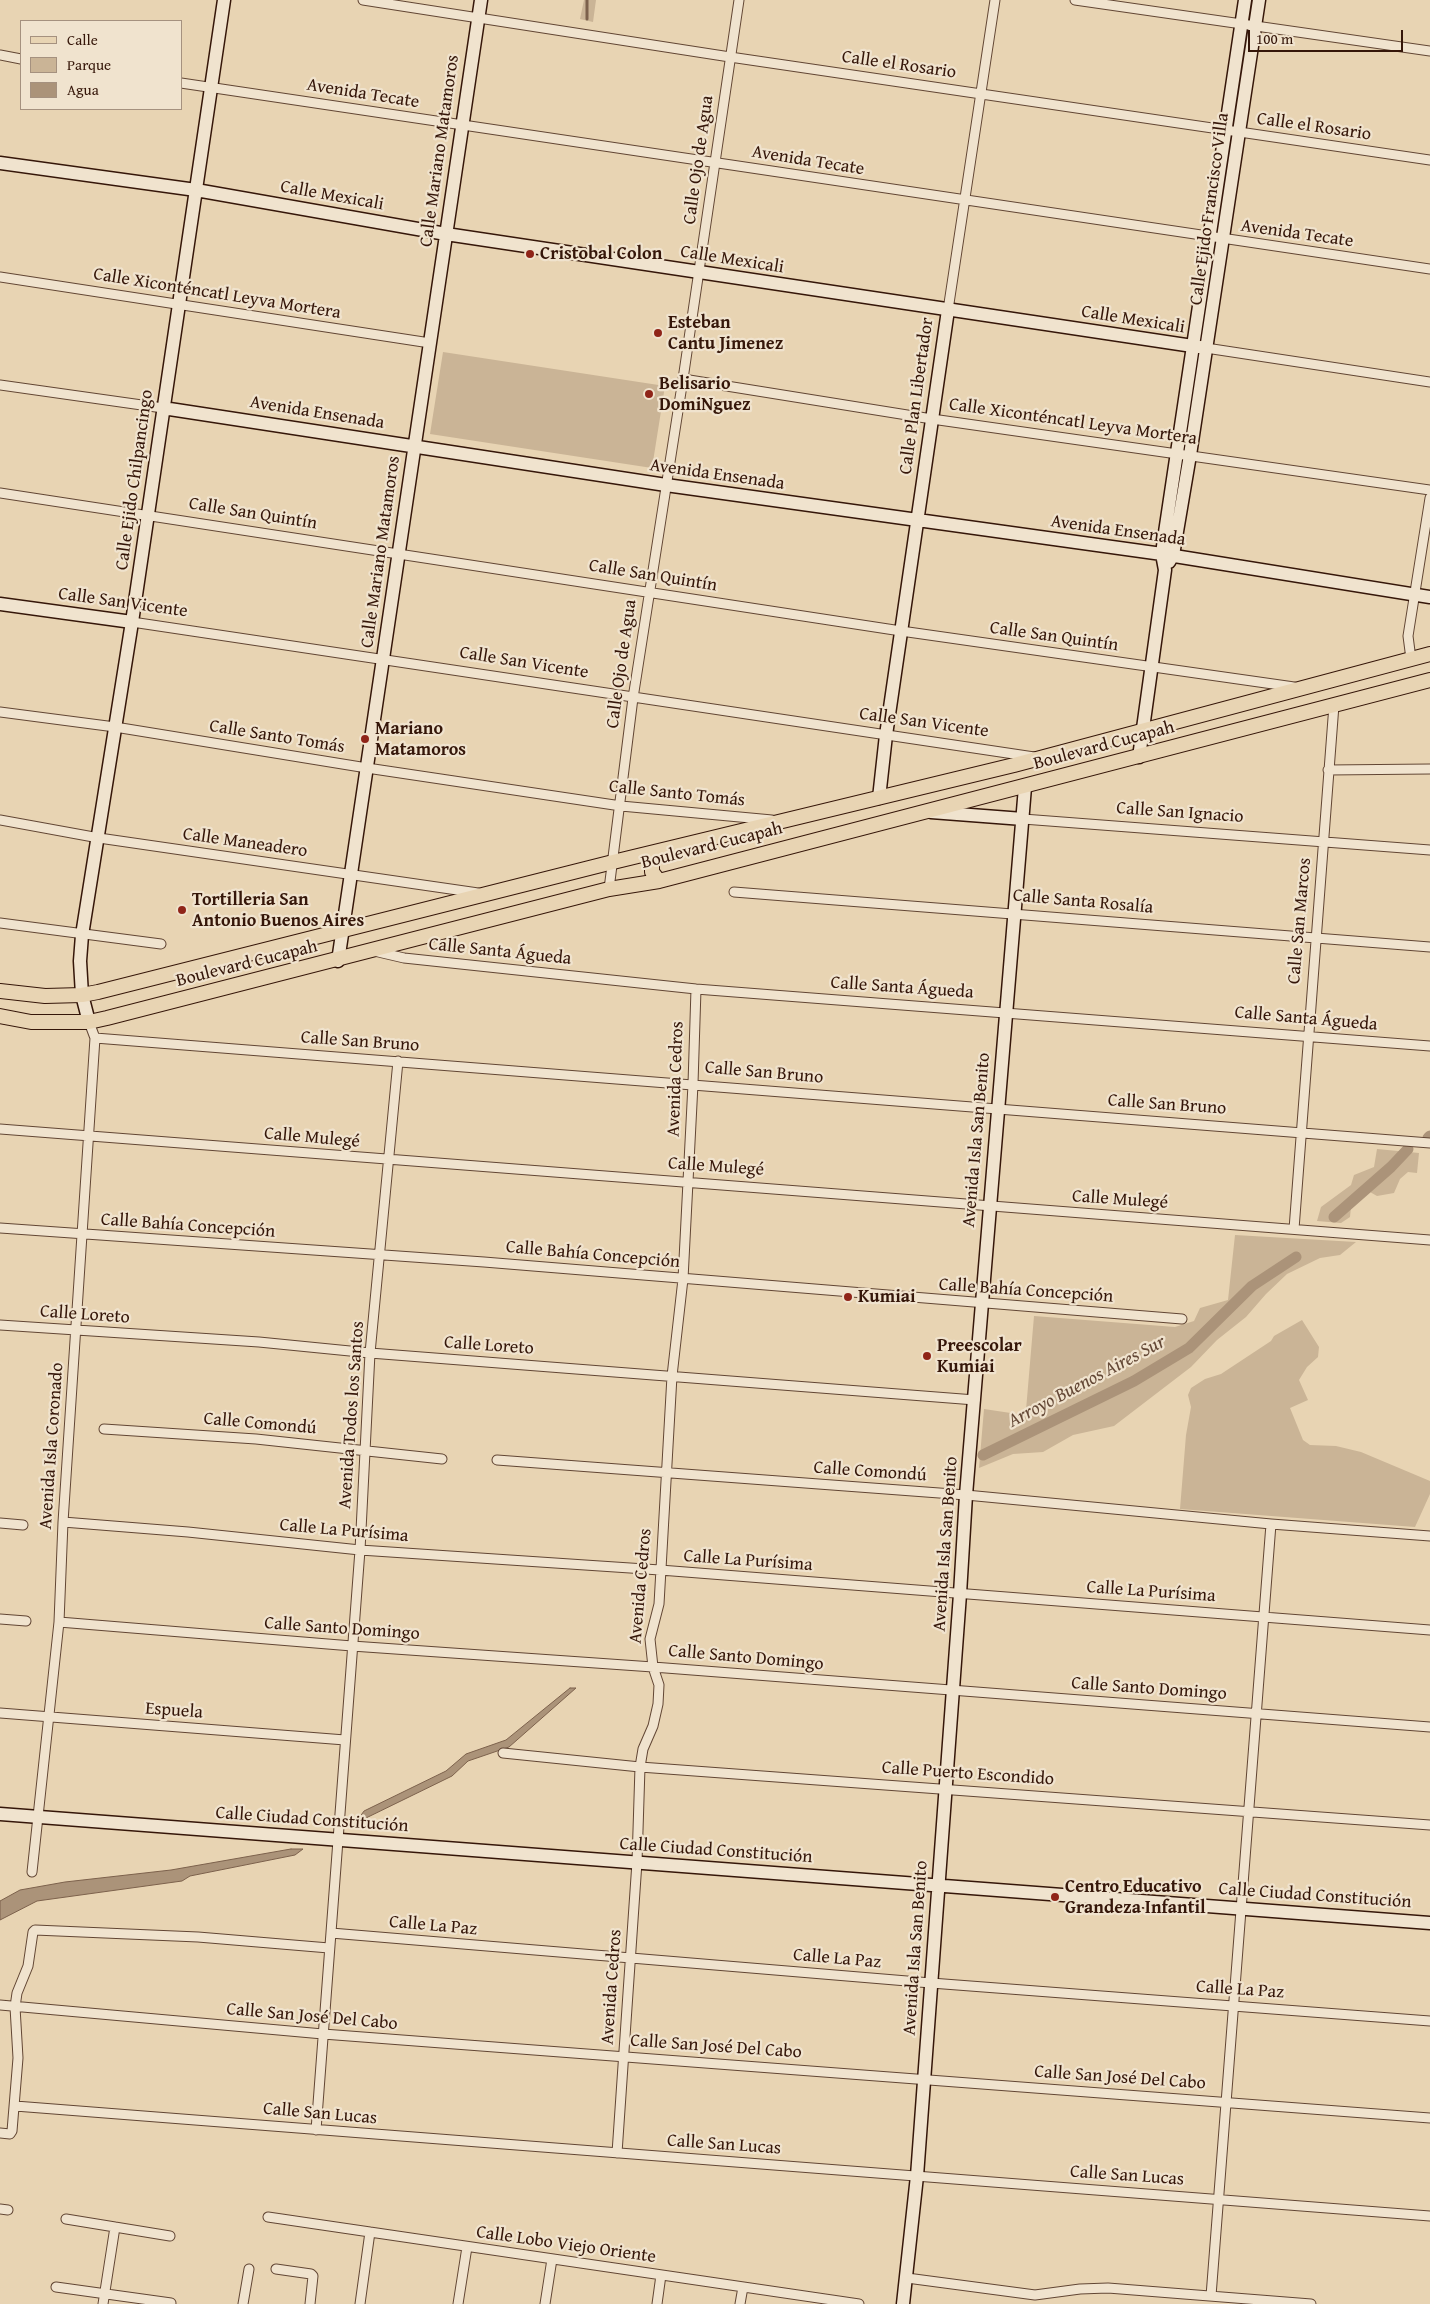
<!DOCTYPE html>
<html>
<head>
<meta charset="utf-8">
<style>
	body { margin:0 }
	#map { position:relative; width:1430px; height:2304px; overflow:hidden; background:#e8d4b3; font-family:"Gentium Book Plus",serif }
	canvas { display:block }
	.legend { position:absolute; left:20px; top:20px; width:162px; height:90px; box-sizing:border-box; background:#f0e3ce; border:1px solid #a5917f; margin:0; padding:6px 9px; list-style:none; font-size:15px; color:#351609 }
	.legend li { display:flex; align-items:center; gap:10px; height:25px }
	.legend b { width:25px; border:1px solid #a5917f }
	.scale { position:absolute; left:1248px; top:30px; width:155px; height:22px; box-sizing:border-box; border:2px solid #351609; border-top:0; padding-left:6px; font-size:15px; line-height:18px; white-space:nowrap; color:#351609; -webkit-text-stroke:4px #f0e3ce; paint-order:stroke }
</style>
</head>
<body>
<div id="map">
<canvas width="1430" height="2304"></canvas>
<ul class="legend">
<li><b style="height:6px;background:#e8d4b3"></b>Calle</li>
<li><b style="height:14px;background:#cab496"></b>Parque</li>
<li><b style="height:14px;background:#ab9379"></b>Agua</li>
</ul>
<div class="scale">100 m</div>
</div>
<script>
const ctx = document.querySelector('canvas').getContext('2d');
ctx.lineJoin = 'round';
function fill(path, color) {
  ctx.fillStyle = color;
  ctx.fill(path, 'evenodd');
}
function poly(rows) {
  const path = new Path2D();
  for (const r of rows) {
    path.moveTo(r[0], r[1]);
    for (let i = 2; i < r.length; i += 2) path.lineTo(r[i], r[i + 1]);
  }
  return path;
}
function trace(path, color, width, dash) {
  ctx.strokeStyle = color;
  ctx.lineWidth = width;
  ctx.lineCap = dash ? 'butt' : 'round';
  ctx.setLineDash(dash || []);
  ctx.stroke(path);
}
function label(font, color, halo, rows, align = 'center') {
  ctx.font = font + ' "Gentium Book Plus",serif';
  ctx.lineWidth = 4.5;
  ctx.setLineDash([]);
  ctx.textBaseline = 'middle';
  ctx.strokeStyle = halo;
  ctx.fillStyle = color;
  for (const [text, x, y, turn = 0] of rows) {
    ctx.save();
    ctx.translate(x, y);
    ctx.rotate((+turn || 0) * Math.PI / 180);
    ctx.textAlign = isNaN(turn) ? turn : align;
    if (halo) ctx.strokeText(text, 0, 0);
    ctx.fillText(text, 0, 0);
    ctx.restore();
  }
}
const green = poly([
	[584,0,596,0,593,22,580,19],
	[443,352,665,386,652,468,430,434],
	[1377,1149,1419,1153,1417,1173,1408,1172,1400,1179,1394,1193,1377,1196,1370,1192,1351,1207,1350,1217,1341,1223,1317,1221,1321,1207,1351,1185,1354,1175,1374,1167],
	[1235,1235,1356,1242,1340,1255,1320,1258,1287,1274,1266,1294,1246,1317,1217,1340,1191,1367,1114,1426,1073,1435,1043,1452,1013,1454,979,1468,984,1409,1024,1415,1026,1410,1034,1316,1175,1327,1194,1321,1200,1308,1228,1300],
	[1302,1320,1319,1347,1318,1357,1307,1367,1299,1380,1308,1400,1290,1408,1303,1440,1310,1445,1336,1446,1361,1452,1430,1481,1430,1494,1415,1527,1180,1509,1186,1435,1191,1407,1188,1395,1191,1388,1205,1379,1221,1374,1271,1341,1274,1336]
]);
const water = poly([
	[570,1688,576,1688,509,1747,468,1761,452,1776,366,1818,359,1818,364,1811,446,1771,466,1754,506,1740,570,1688],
	[291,1849,303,1849,295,1855,190,1876,182,1881,37,1901,0,1920,0,1901,20,1890,65,1882,171,1870,291,1849]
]);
const stream = poly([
	[587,0,587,19]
]);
const canal = poly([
	[1428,1138,1430,1136],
	[1334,1217,1391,1167,1408,1149],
	[983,1455,1134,1381,1189,1348,1252,1286,1296,1257]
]);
const street = poly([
	[363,0,730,57,1430,160],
	[1075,0,1430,51],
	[0,55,21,59],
	[181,83,1430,269],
	[0,277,430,343],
	[948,310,995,0],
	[1206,348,1430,382],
	[683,379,932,419,1430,490],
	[0,385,163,408],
	[0,493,901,631,1294,687],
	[132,622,1034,757],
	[1411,659,1408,636,1430,498],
	[0,712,115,727,367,768,621,806,772,820],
	[1328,770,1430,769],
	[1023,819,1430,850],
	[0,820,99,838,478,893],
	[609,889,633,698,683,379,739,0],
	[734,892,1430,947],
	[0,923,161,944],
	[374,951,404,958,696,989,1430,1046],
	[95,1038,1430,1143],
	[0,1129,1430,1240],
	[0,1228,484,1262,1182,1319],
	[1294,1229,1334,705],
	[0,1325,259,1342,370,1353,975,1400],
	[104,1429,256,1439,442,1459],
	[497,1460,966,1495,1271,1524,1430,1536],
	[63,1522,188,1532,360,1550,660,1570,1430,1630],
	[0,1523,23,1525],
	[0,1619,26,1621],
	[59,1622,352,1646,653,1667,1430,1727],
	[0,1713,345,1740],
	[503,1753,640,1767,1430,1825],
	[32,1872,59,1622,63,1522,95,1038,89,1022],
	[331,1933,931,1983,1430,2021],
	[0,2005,323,2034,1430,2118],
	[15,2106,1430,2216],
	[316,2130,360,1550,370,1353,398,1061],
	[0,2133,10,2134,12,2131,18,2058,15,2007,17,1993,28,1966,33,1932,35,1930,198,1937,329,1948],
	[617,2153,637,1862,640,1767,643,1749,653,1726,658,1704,659,1685,653,1667,650,1639,659,1604,672,1376,683,1279,693,1084,696,989],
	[0,2209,8,2210],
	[268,2217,859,2304],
	[66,2219,170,2236],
	[276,2269,311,2274,313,2276,310,2304],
	[907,2278,1035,2295,1080,2289,1108,2288,1311,2304],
	[56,2287,171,2303],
	[1211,2296,1271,1524],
	[103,2304,115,2227],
	[243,2304,249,2269],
	[360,2304,370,2232],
	[458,2304,467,2247],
	[545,2304,552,2259],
	[657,2304,661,2275],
	[740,2304,743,2287]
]);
const secondary = poly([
	[0,163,196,190,446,234,1206,348],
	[163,408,666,485,1162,554,1430,597],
	[1169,562,1173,555,1190,455,1259,0],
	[0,604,132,622],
	[1139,757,1165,570,1162,554,1164,539,1245,0],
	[879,798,886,735,948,310],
	[931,812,1023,819],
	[338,961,481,0],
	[89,1022,82,995,80,961,82,935,132,622,224,0],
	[0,1814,1430,1923],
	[903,2304,917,2176,960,1594,966,1495,1025,787]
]);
const primary = poly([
	[656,853,652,862,652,872,659,881],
	[0,991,45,996,82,995,98,992,613,862,1014,765,1430,654],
	[0,1016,31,1022,89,1022,107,1018,609,889,659,881,1430,680]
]);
const markers = [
	[530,254,5,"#8f2418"],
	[658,333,5,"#8f2418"],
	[649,394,5,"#8f2418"],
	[365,739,5,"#8f2418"],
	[182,910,5,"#8f2418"],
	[848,1297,5,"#8f2418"],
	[927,1356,5,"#8f2418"],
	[1055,1897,5,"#8f2418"]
];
const streetNames = [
	["Calle el Rosario",899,65,8],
	["Avenida Tecate",363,94,9],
	["Calle el Rosario",1314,127,8],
	["Calle Mariano Matamoros",440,151,-82],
	["Calle Ojo de Agua",699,160,-82],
	["Avenida Tecate",808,161,9],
	["Calle Mexicali",332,196,10],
	["Calle Ejido Francisco Villa",1210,209,-82],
	["Avenida Tecate",1297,234,8],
	["Calle Mexicali",732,260,9],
	["Calle Xiconténcatl Leyva Mortera",217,294,9],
	["Calle Mexicali",1133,320,9],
	["Calle Plan Libertador",917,396,-82],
	["Avenida Ensenada",317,413,9],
	["Calle Xiconténcatl Leyva Mortera",1073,422,8],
	["Avenida Ensenada",717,475,8],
	["Calle Ejido Chilpancingo",135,480,-82],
	["Calle San Quintín",253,514,9],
	["Avenida Ensenada",1118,531,8],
	["Calle Mariano Matamoros",381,552,-82],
	["Calle San Quintín",653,576,9],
	["Calle San Vicente",123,603,8],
	["Calle San Quintín",1054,637,8],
	["Calle San Vicente",524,663,9],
	["Calle Ojo de Agua",622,664,-82],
	["Calle San Vicente",924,723,8],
	["Calle Santo Tomás",277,737,9],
	["Boulevard Cucapah",1104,746,-15],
	["Calle Santo Tomás",677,794,6],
	["Calle San Ignacio",1180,813,4],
	["Calle Maneadero",245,843,8],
	["Boulevard Cucapah",712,846,-14],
	["Calle Santa Rosalía",1083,902,5],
	["Calle San Marcos",1300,921,-85],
	["Calle Santa Águeda",500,952,6],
	["Boulevard Cucapah",247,964,-14],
	["Calle Santa Águeda",902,988,4],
	["Calle Santa Águeda",1306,1019,5],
	["Calle San Bruno",360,1042,4],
	["Calle San Bruno",764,1073,5],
	["Avenida Cedros",676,1079,-88],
	["Calle San Bruno",1167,1105,4],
	["Calle Mulegé",312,1138,5],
	["Avenida Isla San Benito",977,1140,-85],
	["Calle Mulegé",716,1167,4],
	["Calle Mulegé",1120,1200,4],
	["Calle Bahía Concepción",188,1226,4],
	["Calle Bahía Concepción",593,1255,5],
	["Calle Bahía Concepción",1026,1291,4],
	["Calle Loreto",85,1315,4],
	["Calle Loreto",489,1346,4],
	["Avenida Todos los Santos",352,1415,-86],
	["Calle Comondú",260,1424,5],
	["Avenida Isla Coronado",52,1446,-86],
	["Calle Comondú",870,1472,4],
	["Calle La Purísima",344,1531,5],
	["Avenida Isla San Benito",946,1544,-86],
	["Calle La Purísima",748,1561,4],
	["Avenida Cedros",641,1586,-85],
	["Calle La Purísima",1151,1592,4],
	["Calle Santo Domingo",342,1629,4],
	["Calle Santo Domingo",746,1658,5],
	["Calle Santo Domingo",1149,1689,4],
	["Espuela",174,1711,4],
	["Calle Puerto Escondido",968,1774,4],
	["Calle Ciudad Constitución",312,1820,4],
	["Calle Ciudad Constitución",716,1851,4],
	["Calle Ciudad Constitución",1315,1896,4],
	["Calle La Paz",433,1926,5],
	["Avenida Isla San Benito",916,1948,-86],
	["Calle La Paz",837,1959,5],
	["Avenida Cedros",612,1987,-86],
	["Calle La Paz",1240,1990,4],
	["Calle San José Del Cabo",312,2017,5],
	["Calle San José Del Cabo",716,2047,4],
	["Calle San José Del Cabo",1120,2078,4],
	["Calle San Lucas",320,2114,5],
	["Calle San Lucas",724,2145,4],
	["Calle San Lucas",1127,2176,4],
	["Calle Lobo Viejo Oriente",566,2245,8]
];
const poiNames = [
	["Cristobal Colon",540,254],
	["Esteban",668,323],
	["Cantu Jimenez",668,344],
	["Belisario",659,384],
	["DomiNguez",659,405],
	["Mariano",375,729],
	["Matamoros",375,750],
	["Tortilleria San",192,900],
	["Antonio Buenos Aires",192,921],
	["Kumiai",858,1297],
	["Preescolar",937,1346],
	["Kumiai",937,1367],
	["Centro Educativo",1065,1887],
	["Grandeza Infantil",1065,1908]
];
const waterNames = [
	["Arroyo Buenos Aires Sur",1087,1382,-28]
];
fill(green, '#cab496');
fill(water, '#ab9379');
trace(water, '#7c614c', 1);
trace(stream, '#7c614c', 3);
trace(canal, '#ab9379', 11);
trace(street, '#624634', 11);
trace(secondary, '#351609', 15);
trace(primary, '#351609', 16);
trace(street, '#f0e3ce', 9);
trace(secondary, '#f0e3ce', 12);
trace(primary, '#e8d4b3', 14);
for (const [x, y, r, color] of markers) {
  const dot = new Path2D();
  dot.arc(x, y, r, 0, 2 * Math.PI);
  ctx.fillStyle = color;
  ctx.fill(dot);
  trace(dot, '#f0e3ce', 2);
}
label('18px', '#351609', '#f0e3ce', streetNames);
label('bold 18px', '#351609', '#f0e3ce', poiNames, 'left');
label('italic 19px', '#644836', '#f0e3ce', waterNames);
</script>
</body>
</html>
